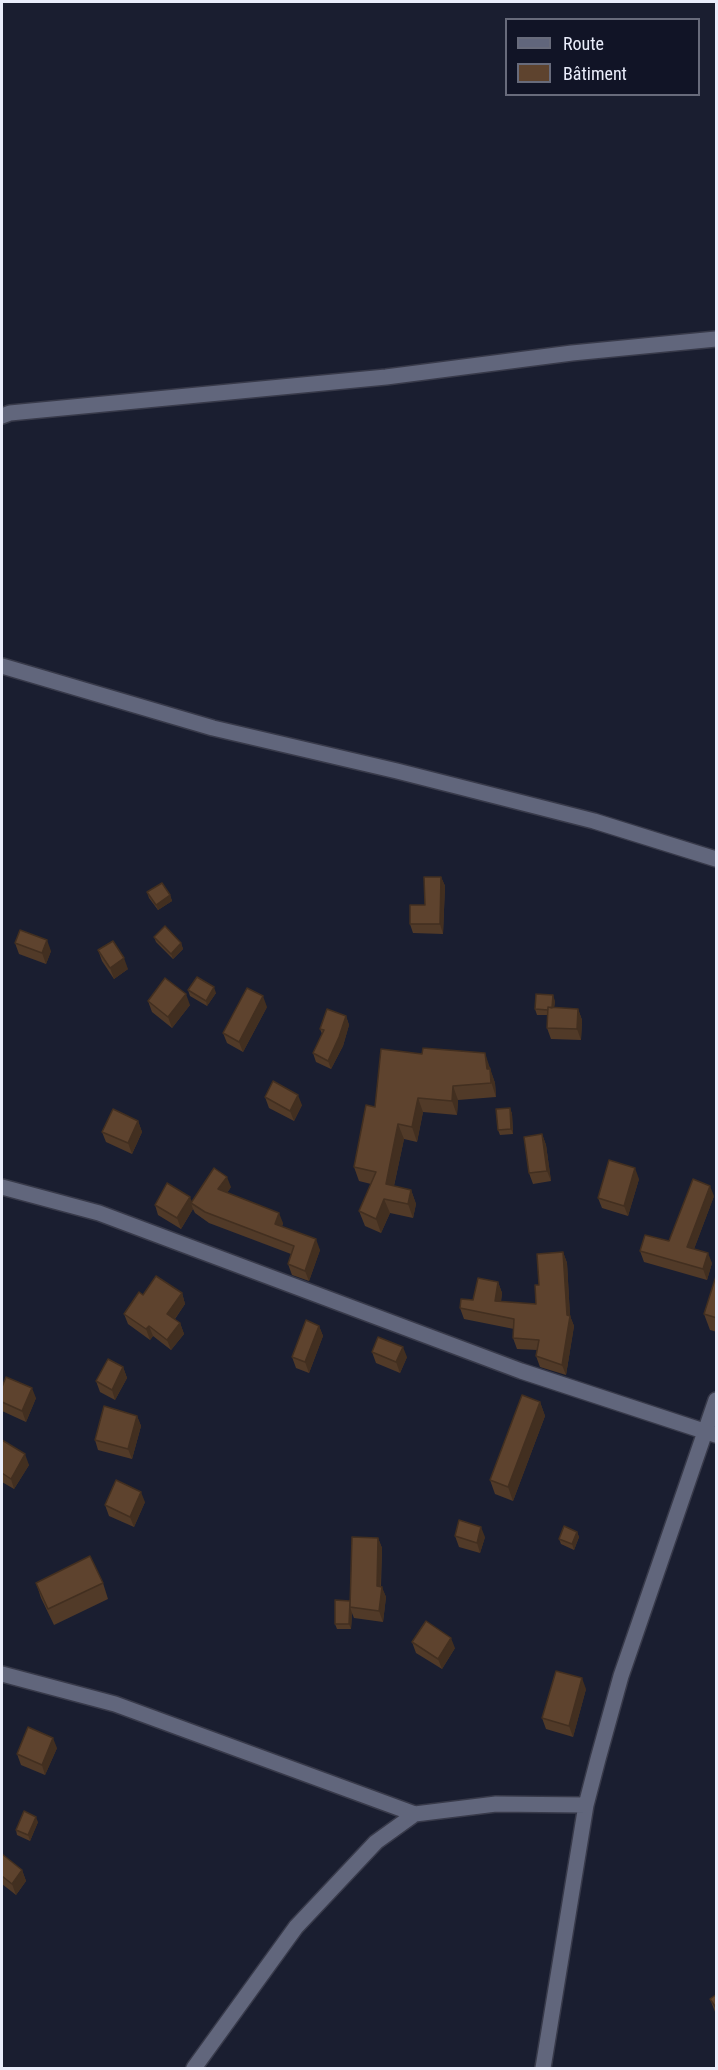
<!DOCTYPE html>
<html>
<head>
<meta charset="utf-8">
<style>
	body { margin:0 }
	#map { position:relative; width:718px; height:2070px; overflow:hidden; background:#1a1e30; font-family:"Roboto Condensed",sans-serif }
	canvas { display:block }
	.frame { position:absolute; inset:0; border:3px solid #eaedfb; pointer-events:none }
	.legend { position:absolute; left:505px; top:18px; width:195px; height:78px; box-sizing:border-box; background:#111426; border:2px solid #686b7b; margin:0; padding:8px 10px; list-style:none; font-size:18px; color:#eaedfb }
	.legend li { display:flex; align-items:center; gap:12px; height:30px }
	.legend b { width:30px; border:2px solid #686b7b }
</style>
</head>
<body>
<div id="map">
<canvas width="718" height="2070"></canvas>
<div class="frame"></div>
<ul class="legend">
<li><b style="height:8px;background:#61667c"></b>Route</li>
<li><b style="height:16px;background:#5e432e"></b>Bâtiment</li>
</ul>
</div>
<script>
const ctx = document.querySelector('canvas').getContext('2d');
ctx.lineJoin = 'round';
function poly(rows) {
  const path = new Path2D();
  for (const r of rows) {
    path.moveTo(r[0], r[1]);
    for (let i = 2; i < r.length; i += 2) path.lineTo(r[i], r[i + 1]);
  }
  return path;
}
function trace(path, color, width, dash) {
  ctx.strokeStyle = color;
  ctx.lineWidth = width;
  ctx.lineCap = dash ? 'butt' : 'round';
  ctx.setLineDash(dash || []);
  ctx.stroke(path);
}
function fill(path, color) {
  ctx.fillStyle = color;
  ctx.fill(path, 'evenodd');
}
const minor = poly([
	[2,416,10,413,386,377,572,353,716,339],
	[2,666,213,728,397,771,594,821,716,859],
	[2,1187,99,1213,521,1371,716,1435],
	[2,1674,115,1704,415,1814],
	[194,2068,296,1927,376,1842,415,1814,496,1804,586,1805],
	[543,2068,586,1805,598,1759,621,1676,716,1400]
]);
const wall = poly([
	[441,877,445,886,443,934,413,933,410,924,425,905],
	[147,892,170,895,172,901,158,910,149,898],
	[154,937,181,943,183,949,173,959,156,942],
	[15,943,51,951,46,964,19,954],
	[98,950,128,969,114,979,102,961],
	[188,990,216,993,207,1006,190,996],
	[148,1001,190,1005,172,1028,152,1012],
	[555,1001,554,1008,578,1009,582,1020,581,1040,551,1039,547,1028,548,1015,537,1015,535,1009],
	[267,1007,243,1052,227,1043,223,1033],
	[346,1016,349,1025,343,1046,331,1069,316,1062,313,1053,322,1034,320,1029],
	[490,1067,491,1072,495,1083,496,1097,458,1100,457,1115,423,1112,417,1142,404,1139,394,1186,411,1190,416,1204,413,1218,390,1213,381,1233,365,1226,359,1211,371,1184,359,1181,354,1167,375,1107],
	[265,1097,302,1105,294,1121,269,1108],
	[510,1108,512,1114,513,1134,500,1135,498,1130],
	[138,1121,142,1132,132,1154,106,1142,102,1132],
	[542,1134,546,1145,551,1181,533,1184,529,1173],
	[639,1179,628,1216,602,1208,598,1198],
	[231,1187,227,1193,283,1223,282,1227,320,1250,309,1281,292,1275,288,1264,291,1254,209,1223,195,1213,193,1209,181,1229,158,1215,155,1205,192,1201],
	[714,1196,694,1249,712,1263,707,1280,644,1262,640,1251,669,1241],
	[563,1252,567,1263,570,1316,574,1326,566,1375,540,1367,536,1356,537,1350,517,1349,513,1338,514,1329,464,1319,460,1308,498,1282,502,1293,501,1302,536,1304,539,1285],
	[717,1273,717,1332,710,1330,704,1314],
	[182,1293,185,1304,175,1319,180,1323,184,1334,171,1350,153,1336,150,1340,128,1324,124,1314,143,1295],
	[319,1326,323,1336,309,1373,296,1368,292,1357],
	[372,1352,407,1357,400,1373,376,1363],
	[123,1367,127,1378,115,1400,100,1392,96,1381],
	[2,1387,36,1398,26,1422,2,1411],
	[540,1402,545,1416,513,1501,495,1494,490,1480],
	[137,1416,141,1426,132,1459,98,1450,95,1440],
	[2,1440,29,1465,14,1489,2,1482],
	[145,1502,134,1527,109,1516,105,1505],
	[577,1532,579,1537,574,1550,561,1544,559,1539],
	[455,1536,485,1537,480,1553,459,1547],
	[378,1538,382,1548,381,1586,386,1597,383,1622,354,1618,352,1613,351,1629,337,1629,335,1624,350,1601],
	[36,1583,103,1583,108,1599,54,1625,41,1598],
	[412,1642,455,1648,442,1669,416,1653],
	[586,1689,573,1737,546,1729,542,1718],
	[57,1748,45,1775,21,1765,17,1754],
	[38,1822,30,1841,17,1835,16,1830],
	[2,1854,22,1870,26,1881,16,1895,2,1884],
	[717,1994,717,2017,710,1999]
]);
const shadedWall = poly([
	[441,877,445,886,443,934,440,924],
	[170,895,172,901,158,910,156,905],
	[47,940,51,951,46,964,42,953],
	[181,943,183,949,173,959,171,954],
	[124,958,128,969,114,979,110,968],
	[214,987,216,993,207,1006,206,1001],
	[186,994,190,1005,172,1028,168,1017],
	[553,995,555,1001,553,1016,552,1010],
	[263,996,267,1007,243,1052,239,1042],
	[578,1009,582,1020,581,1040,577,1029],
	[346,1016,349,1025,343,1046,331,1069,328,1061],
	[485,1053,495,1083,496,1097,487,1069],
	[453,1086,458,1100,457,1115,452,1101],
	[298,1095,302,1105,294,1121,290,1111],
	[418,1098,423,1112,417,1142,412,1127],
	[510,1108,512,1114,513,1134,511,1129],
	[138,1121,142,1132,132,1154,128,1143],
	[398,1124,404,1139,391,1199,386,1184],
	[542,1134,546,1145,551,1181,547,1171],
	[635,1168,639,1179,628,1216,624,1206],
	[227,1177,231,1187,222,1200,218,1189],
	[710,1186,714,1196,691,1257,687,1247],
	[411,1190,416,1204,413,1218,408,1204],
	[190,1197,193,1204,191,1203,193,1209,181,1229,177,1218],
	[384,1199,390,1213,381,1233,376,1219],
	[279,1213,283,1223,279,1235,275,1224],
	[316,1239,320,1250,309,1281,305,1271],
	[563,1252,567,1263,570,1316,574,1326,566,1375,562,1365,567,1315],
	[708,1253,712,1263,707,1280,703,1269],
	[498,1282,502,1293,499,1312,495,1301],
	[182,1293,185,1304,171,1324,167,1314],
	[180,1323,184,1334,171,1350,167,1340],
	[149,1326,153,1336,150,1340,146,1329],
	[319,1326,323,1336,309,1373,305,1362],
	[403,1347,407,1357,400,1373,396,1362],
	[123,1367,127,1378,115,1400,112,1390],
	[32,1388,36,1398,26,1422,22,1411],
	[540,1402,545,1416,513,1501,508,1487],
	[137,1416,141,1426,132,1459,128,1449],
	[25,1454,29,1465,14,1489,11,1479],
	[141,1492,145,1502,134,1527,130,1517],
	[481,1527,485,1537,480,1553,477,1543],
	[577,1532,579,1537,574,1550,572,1544],
	[378,1538,382,1548,380,1597,377,1586],
	[382,1587,386,1597,383,1622,379,1611],
	[350,1601,350,1607,352,1613,351,1629,349,1624],
	[451,1638,455,1648,442,1669,438,1659],
	[582,1678,586,1689,573,1737,569,1726],
	[53,1738,57,1748,45,1775,42,1765],
	[36,1817,38,1822,30,1841,28,1835],
	[22,1870,26,1881,16,1895,12,1884]
]);
const building = poly([
	[424,877,441,877,440,924,410,924,410,905,425,905,424,877],
	[162,883,170,895,156,905,147,892,162,883],
	[165,926,181,943,171,954,154,937,165,926],
	[20,930,47,940,42,953,15,943,20,930],
	[113,941,124,958,110,968,98,950,113,941],
	[197,977,214,987,206,1001,188,990,197,977],
	[165,978,186,994,168,1017,148,1001,165,978],
	[247,988,263,996,239,1042,223,1033,247,988],
	[536,994,553,995,552,1008,548,1007,548,1010,535,1009,536,994],
	[548,1007,578,1009,577,1029,547,1028,548,1007],
	[327,1009,346,1016,339,1037,328,1061,313,1053,324,1030,320,1029,327,1009],
	[423,1048,485,1053,487,1069,490,1069,491,1083,453,1086,452,1101,418,1098,412,1127,398,1124,386,1184,411,1190,408,1204,384,1199,376,1219,359,1211,376,1172,354,1167,366,1105,375,1107,381,1049,422,1054,423,1048],
	[273,1081,298,1095,290,1111,265,1097,273,1081],
	[510,1108,511,1129,498,1130,496,1109,510,1108],
	[113,1109,138,1121,128,1143,102,1132,113,1109],
	[542,1134,547,1171,529,1173,524,1137,542,1134],
	[609,1160,635,1168,624,1206,598,1198,609,1160],
	[214,1168,227,1177,218,1189,279,1213,275,1224,316,1239,305,1271,288,1264,294,1246,205,1212,191,1203,214,1168],
	[693,1179,710,1186,687,1247,708,1253,703,1269,640,1251,645,1235,669,1241,693,1179],
	[167,1183,190,1197,177,1218,155,1205,167,1183],
	[563,1252,567,1315,570,1316,562,1365,536,1356,539,1340,513,1338,514,1319,460,1308,461,1299,473,1300,478,1278,498,1282,495,1301,536,1304,535,1285,539,1285,537,1254,563,1252],
	[717,1273,717,1318,704,1314,717,1273],
	[156,1276,182,1293,167,1314,180,1323,167,1340,149,1326,146,1329,124,1314,139,1292,143,1295,156,1276],
	[306,1320,319,1326,305,1362,292,1357,306,1320],
	[378,1337,403,1347,396,1362,372,1352,378,1337],
	[108,1359,123,1367,112,1390,96,1381,108,1359],
	[6,1377,32,1388,22,1411,2,1402,2,1387,6,1377],
	[522,1395,540,1402,508,1487,490,1480,522,1395],
	[104,1406,137,1416,128,1449,95,1440,104,1406],
	[2,1440,25,1454,11,1479,2,1473,2,1440],
	[116,1480,141,1492,130,1517,105,1505,116,1480],
	[459,1520,481,1527,477,1543,455,1536,459,1520],
	[564,1526,577,1532,572,1544,559,1539,564,1526],
	[352,1537,378,1538,377,1586,382,1587,379,1611,350,1607,352,1537],
	[90,1556,103,1583,48,1609,36,1583,90,1556],
	[335,1600,350,1601,349,1624,335,1624,335,1600],
	[426,1621,451,1638,438,1659,412,1642,426,1621],
	[556,1671,582,1678,569,1726,542,1718,556,1671],
	[28,1727,53,1738,42,1765,17,1754,28,1727],
	[24,1811,36,1817,28,1835,16,1830,24,1811],
	[2,1854,22,1870,12,1884,2,1876,2,1854],
	[717,1994,717,2009,710,1999,717,1994]
]);
trace(minor, '#383a4a', 18);
trace(minor, '#61667c', 15);
fill(wall, '#513a28');
fill(shadedWall, '#422f20');
fill(building, '#5e432e');
trace(building, '#422f20', 1.5);
</script>
</body>
</html>
